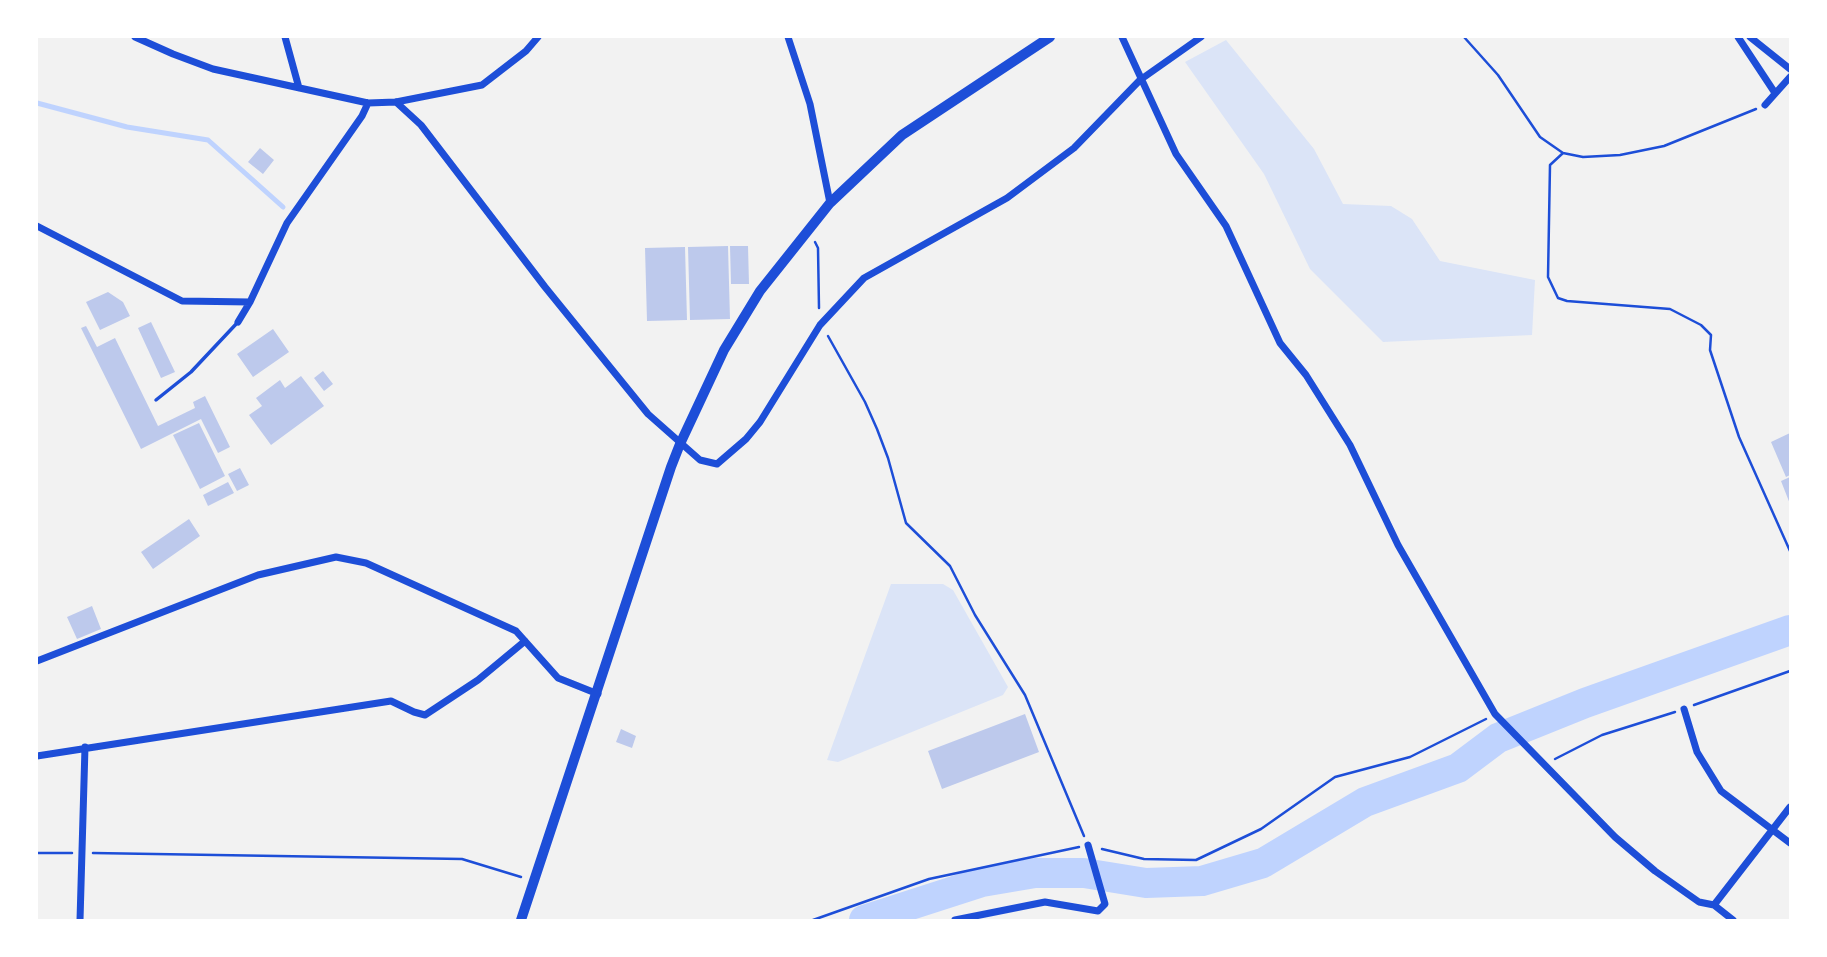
<!DOCTYPE html>
<html>
<head>
<meta charset="utf-8">
<style>
	body { margin:0 }
	#map { position:relative; width:1827px; height:957px; overflow:hidden; background:#f2f2f2; font-family:Barlow,sans-serif }
	canvas { display:block }
	.frame { position:absolute; inset:0; border:38px solid #fff; pointer-events:none }
</style>
</head>
<body>
<div id="map">
<canvas width="1827" height="957"></canvas>
<div class="frame"></div>
</div>
<script>
const ctx = document.querySelector('canvas').getContext('2d');
ctx.lineJoin = 'round';
function fill(path, color) {
  ctx.fillStyle = color;
  ctx.fill(path, 'evenodd');
}
function poly(rows) {
  const path = new Path2D();
  for (const r of rows) {
    path.moveTo(r[0], r[1]);
    for (let i = 2; i < r.length; i += 2) path.lineTo(r[i], r[i + 1]);
  }
  return path;
}
function trace(path, color, width, dash) {
  ctx.strokeStyle = color;
  ctx.lineWidth = width;
  ctx.lineCap = dash ? 'butt' : 'round';
  ctx.setLineDash(dash || []);
  ctx.stroke(path);
}
const green = poly([
	[1226,40,1314,149,1343,204,1391,206,1412,219,1440,261,1535,280,1532,335,1383,342,1310,269,1264,174,1185,62],
	[891,584,943,584,953,590,1008,687,1003,695,838,762,827,760]
]);
const stream = poly([
	[37,103,127,127,208,140,283,207]
]);
const river = poly([
	[864,920,982,882,1035,873,1084,873,1146,883,1202,881,1263,863,1365,802,1458,768,1498,738,1585,703,1790,630]
]);
const building = poly([
	[260,148,274,160,263,174,248,162],
	[728,246,730,319,690,320,688,247],
	[730,246,748,246,749,284,731,284],
	[685,247,687,320,647,321,645,248],
	[108,292,123,302,130,316,100,330,86,302],
	[151,322,175,372,161,378,138,328],
	[86,326,97,347,115,338,158,426,195,408,193,402,205,396,230,447,218,453,201,419,141,449,81,328],
	[273,329,289,352,253,377,237,354],
	[323,371,333,384,324,391,314,378],
	[301,376,324,406,271,445,249,415,262,406,256,398,280,380,285,388],
	[199,423,225,476,200,489,173,435],
	[1790,433,1790,475,1786,477,1771,442],
	[240,468,249,485,237,491,228,474],
	[1790,477,1790,504,1781,481],
	[228,482,234,493,208,506,203,495],
	[189,519,200,536,153,569,141,552],
	[92,606,101,629,77,639,67,617],
	[1025,714,1039,752,942,789,928,751],
	[621,729,636,736,632,748,616,742]
]);
const path = poly([
	[1464,37,1498,75,1540,137,1563,153],
	[1756,109,1664,146,1620,155,1583,157,1563,153,1550,165,1548,277,1558,298,1567,301,1670,309,1701,325,1711,335,1710,350,1739,437,1790,551],
	[815,242,818,248,819,308],
	[828,336,865,402,877,429,888,458,906,523,950,566,975,615,1025,695,1084,836],
	[1694,705,1790,671],
	[1555,759,1602,735,1675,712],
	[1102,849,1144,859,1196,860,1261,829,1335,777,1410,757,1486,719],
	[37,853,72,853],
	[93,853,462,859,521,877],
	[813,920,929,879,1079,847]
]);
const service = poly([
	[156,400,191,372,238,322]
]);
const minor = poly([
	[135,37,173,54,213,69,368,103,396,102,482,85,526,51,538,37],
	[285,37,299,88],
	[788,37,810,104,830,203],
	[1122,37,1176,154,1226,226,1280,343,1306,375,1350,445,1398,545,1495,714,1615,837,1655,871,1699,902,1714,905,1733,920],
	[1738,37,1775,93],
	[1750,37,1790,69],
	[396,102,421,125,545,287,648,414,700,460,717,464,746,439,760,422,820,325,864,278,1007,198,1074,148,1140,80,1201,37],
	[1765,105,1790,77],
	[37,226,182,301,250,302],
	[238,322,250,302,287,223,362,116,368,103],
	[37,661,258,575,336,557,366,563,516,631,558,678,598,694],
	[1684,709,1697,752,1721,791,1790,843],
	[37,756,391,701,414,712,425,715,478,680,525,641],
	[1714,905,1790,807],
	[80,920,85,747],
	[955,920,1045,902,1098,911,1105,904,1088,845]
]);
const secondary = poly([
	[521,920,671,467,680,444,724,350,760,291,830,203,902,135,1050,37]
]);
fill(green, '#dbe4f7');
trace(stream, '#bfd3fe', 5);
trace(river, '#bfd3fe', 30);
fill(building, '#bdc9ec');
trace(path, '#1d4ed8', 2.5);
trace(service, '#1d4ed8', 3.5);
trace(minor, '#1d4ed8', 7);
trace(secondary, '#1d4ed8', 10);
</script>
</body>
</html>
